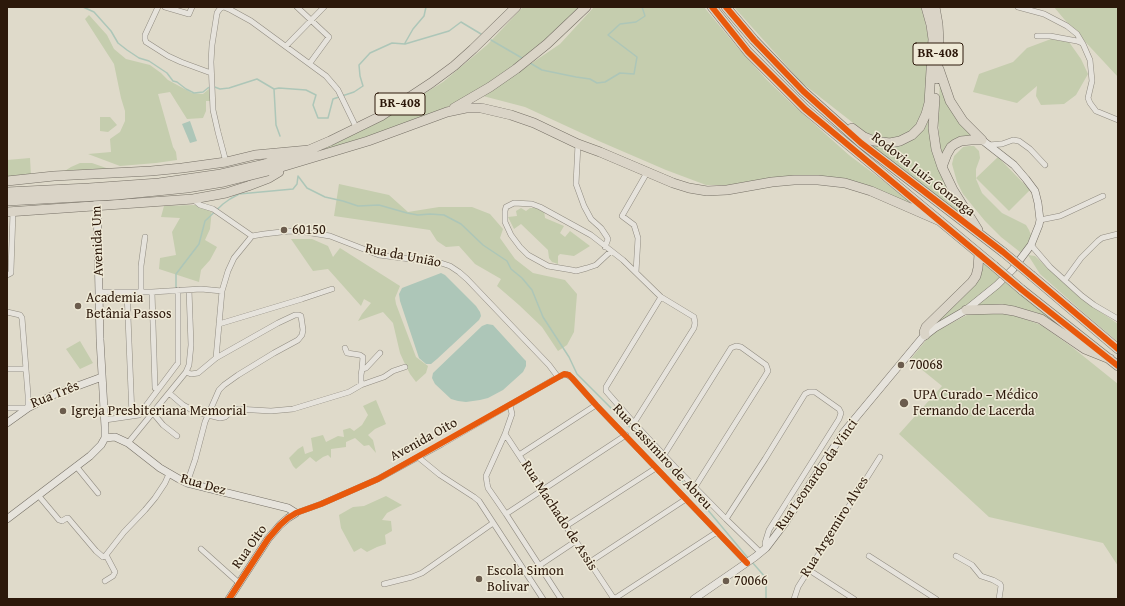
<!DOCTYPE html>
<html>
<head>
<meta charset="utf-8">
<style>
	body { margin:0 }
	#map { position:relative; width:1125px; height:606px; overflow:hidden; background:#dfdaca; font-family:"Gentium Book Plus",serif }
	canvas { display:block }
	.frame { position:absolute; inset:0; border:8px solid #2c180a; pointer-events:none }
</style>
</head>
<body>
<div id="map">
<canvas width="1125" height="606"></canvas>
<div class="frame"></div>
</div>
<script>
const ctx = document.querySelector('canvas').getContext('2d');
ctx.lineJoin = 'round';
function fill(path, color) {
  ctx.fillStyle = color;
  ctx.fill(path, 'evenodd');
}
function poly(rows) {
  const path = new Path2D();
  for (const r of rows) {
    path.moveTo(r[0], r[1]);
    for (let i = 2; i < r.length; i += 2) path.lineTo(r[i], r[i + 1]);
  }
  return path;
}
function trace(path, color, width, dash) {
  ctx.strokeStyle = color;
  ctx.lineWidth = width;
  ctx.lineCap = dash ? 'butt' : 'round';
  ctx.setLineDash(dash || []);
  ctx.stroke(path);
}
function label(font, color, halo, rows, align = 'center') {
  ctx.font = font + ' "Gentium Book Plus",serif';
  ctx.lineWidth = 3;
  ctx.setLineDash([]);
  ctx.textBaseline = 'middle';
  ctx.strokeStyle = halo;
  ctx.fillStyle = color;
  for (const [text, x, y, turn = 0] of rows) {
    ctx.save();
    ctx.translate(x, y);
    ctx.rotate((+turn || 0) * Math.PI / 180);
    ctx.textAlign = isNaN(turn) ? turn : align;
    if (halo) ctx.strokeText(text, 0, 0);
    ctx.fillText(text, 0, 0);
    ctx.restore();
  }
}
const green = poly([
	[523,7,581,7,573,16,528,55,499,78,475,93,447,107,407,123,326,150,325,148,377,123,443,82,487,45],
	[594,7,704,7,737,47,767,80,793,105,849,155,926,213,835,178,795,175,747,185,706,185,666,170,601,142,525,107,483,96,560,44],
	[734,7,922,7,929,41,925,102,919,123,911,130,899,138,889,139,878,138,866,133,802,83],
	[1054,7,1118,7,1118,77,1064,19],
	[89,15,107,35,114,49,126,59,150,65,161,73,168,80,192,93,203,94,210,88,210,101,206,101,206,111,203,118,187,119,170,92,158,94,173,147,176,152,177,160,156,163,120,166,88,154,111,152,110,139,120,132,125,121,125,111,121,98,114,64,85,19],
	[1051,39,1069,42,1081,59,1088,74,1076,95,1064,104,1041,105,1036,96,1037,86,1017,103,973,92,979,74,1013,62,1027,48],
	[940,81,976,136,970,136,943,158,940,147,938,120],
	[932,111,931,129,966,215,956,211,865,141,884,147,903,144,924,128,928,122],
	[100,117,110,117,117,125,108,132,100,131],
	[969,146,974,146,979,151,980,158,976,169,976,179,982,193,1002,213,1026,225,1029,230,1031,235,1030,242,1024,249,1020,252,1001,237,985,221,963,194,957,182,952,164,954,156,963,147],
	[998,157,1030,190,1009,211,976,178],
	[30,158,31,176,7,177,7,160],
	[80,163,92,163,109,169,60,174,71,167],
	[339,184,389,195,408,212,439,207,472,207,490,214,503,229,500,238,515,259,533,273,565,280,577,294,574,332,567,345,558,351,542,327,519,305,497,286,501,279,475,264,459,246,446,247,437,241,430,230,334,216],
	[195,205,212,209,210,229,205,240,217,247,210,260,201,270,199,282,159,269,160,258,176,255,172,232,180,218,161,217,164,206],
	[521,208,526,211,530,208,541,208,544,210,545,218,564,226,560,233,565,237,570,231,590,246,574,256,560,254,558,256,558,264,552,262,549,258,548,250,521,224,514,229,508,217,517,216,516,211],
	[291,239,312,239,328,246,333,257,340,248,400,286,395,298,396,304,416,357,428,366,426,373,416,382,410,374,404,362,400,353,393,323,383,312,358,321,362,314,371,303,364,299,361,306,328,269,313,271],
	[1028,255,1035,256,1054,274,1092,306,1118,324,1118,342,1085,314,1040,274],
	[982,258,1001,278,975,300,929,330,978,279],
	[1007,281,1057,322,1035,312,998,307,974,308],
	[1008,313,1041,325,1072,347,1118,384,1118,566,1103,543,989,517,899,434,942,386,910,360,931,334,969,314],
	[80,341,93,363,80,369,66,349],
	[376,400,386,424,375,429,368,435,373,440,376,453,369,445,364,446,355,438,346,442,346,447,331,449,331,458,328,455,323,457,316,462,310,457,296,469,293,466,289,458,298,449,303,446,305,454,313,451,311,438,323,435,326,442,338,436,344,437,343,430,350,428,354,431,362,425,368,415,363,406],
	[386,496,402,505,387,513,382,520,391,521,392,531,385,535,386,544,377,547,367,552,361,548,354,552,341,528,339,515,353,507,364,506]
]);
const water = poly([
	[190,121,197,141,190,143,182,124],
	[441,273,445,275,476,306,480,312,481,316,479,320,437,359,431,364,426,364,419,358,400,301,399,294,402,288],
	[487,324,493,325,524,359,526,361,526,366,523,372,503,390,488,398,480,400,466,402,458,401,451,399,435,384,432,378,433,373,482,326]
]);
const stream = poly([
	[83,7,94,12,111,31,118,43,127,50,139,58,149,61,167,73,173,81,177,82,186,89,194,93,203,92,208,88,212,86,220,89,229,88,257,79,274,89],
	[491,40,522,58],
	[405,43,413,29,424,16,426,7],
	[530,63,542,70,576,77,590,79,597,83,605,82,620,73,634,74,637,57,608,35,620,24,636,22,645,16,642,7],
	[274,89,279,88,306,90,316,95,313,105,318,118,328,118,333,99,354,92,363,86,360,76,359,65,370,53,392,43,405,44,449,31,461,22,481,34],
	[274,89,276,125,280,136],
	[298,176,307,188,325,197,343,201,358,206,379,205,407,213,418,215,430,214,444,215,461,224,483,245,507,261,511,269,522,278,532,290,543,317,569,357,577,374,625,422,697,497,748,558],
	[176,289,176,274,199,244,205,221,223,204,230,199,239,194,293,189,297,184,298,176],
	[752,562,766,578,766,599]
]);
const street = poly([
	[158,7,145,35,145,39,146,42,168,56,181,62,211,73],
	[165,7,189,14,192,7],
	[297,7,329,37,310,63],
	[1018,7,1044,14,1067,26,1077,34,1083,44,1090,60,1092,81,1088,98,1090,103,1096,111,1118,120],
	[1037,36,1050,36,1077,41,1082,43],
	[286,46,324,7],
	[578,144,576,184,584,206,591,219,601,228,607,237,608,239,605,247],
	[988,145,1002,144,1013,140,1019,141,1030,149,1045,165],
	[226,162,218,132,213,110,211,62,212,45,217,13,219,10,221,8,224,7,231,10,251,21,326,76,338,90,357,129],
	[193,199,200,205,213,209,252,236],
	[1040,220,1060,216,1103,196],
	[1031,245,1050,267,1082,296,1094,305,1118,319],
	[611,251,596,265,587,268,576,271,572,270,548,266,528,255,520,247,511,235,505,222,505,211,506,207,514,203,532,204,540,207,591,235,623,260,661,297,694,317,695,323,694,328,634,423],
	[636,272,638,238,634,225,622,216,645,176],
	[7,275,11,273,11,270,13,212],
	[1065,280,1081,258,1098,241,1102,238,1118,234],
	[100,292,152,292,201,289,222,291],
	[127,292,132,416],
	[141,292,141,266,145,237],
	[152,292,155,388],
	[661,297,606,387,606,391,634,423,675,467,726,519,761,553],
	[7,312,20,315,22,318,28,395,28,408,7,408],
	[219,324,302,299,332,289],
	[345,348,347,353,360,355,363,357,362,369,361,375,361,385],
	[216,358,222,291,228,271,234,258,252,236,264,234,290,231,305,232,330,236,379,255,441,263,450,266,459,272,467,279,549,365,558,377],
	[7,369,26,369],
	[362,369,366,368,380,353],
	[186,372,191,374,198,373,216,358,278,323,295,315,299,315,301,316,303,330,302,335,298,340,274,353,238,375,224,385,219,390,205,422,195,460,187,483],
	[169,393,183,405,196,412,220,418,225,417,232,411,237,409,271,411,293,409,349,392,361,385,384,377,393,371,405,367],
	[510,405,512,414,505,434,486,476,487,483,488,488,495,498,506,514,561,599],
	[153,413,163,425,177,436],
	[105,420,139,415,178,363,178,290],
	[505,434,614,599],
	[128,443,186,372,189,365,191,345,189,290],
	[519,455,596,405],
	[664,455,731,348,736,346,741,347,766,365,768,371,765,376,695,487],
	[418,457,440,475,474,497,479,501,543,599],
	[76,466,98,493],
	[38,495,59,520,62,521,67,518,68,518,96,551,103,557,106,555,124,532,145,510,155,498,165,483,169,474],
	[296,513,321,504,378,479,442,444,558,377,566,374,572,378,596,405,747,563],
	[506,514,626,435],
	[726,519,765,459,805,394,809,392,815,392,839,409,841,413,839,419,769,530,765,543,766,548],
	[566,526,656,468],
	[201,549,239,583],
	[869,556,936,599],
	[956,556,972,565,981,576,993,580,1000,584,1001,586,999,599],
	[590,562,686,499],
	[540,565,576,541],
	[809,570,854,599],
	[105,581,113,576,115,572,106,555],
	[384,584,412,577,422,573,493,523],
	[614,599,717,532],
	[794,599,798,587,880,457]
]);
const secondary = poly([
	[7,423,28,408,53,395,102,377],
	[105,438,115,437,128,443,160,468,179,479,187,483,288,508,296,513,288,518,280,525,268,539,229,599],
	[7,519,90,456,101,445,105,438,105,427,100,339,97,202],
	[694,599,755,557,766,548,785,523,843,433,922,338,935,328,966,310,997,285,1013,269,1031,245,1039,225,1040,220,1038,203,1035,191,1026,179,1014,165,982,140]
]);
const highway = poly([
	[712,7,748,52,805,109,994,266],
	[726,7,754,40,803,91,861,143,1003,252],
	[935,7,938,24,939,41,937,79],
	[939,69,950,101,963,121,982,140],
	[935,98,933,128,936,149,942,167,953,190,978,230],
	[454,108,490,87,516,69,547,44,586,7],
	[852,128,864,137,874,141,890,143,900,141,912,135,920,127,926,114,929,103,932,53,933,39,931,25,926,7],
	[265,164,309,150,330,141,381,116,431,83,454,66,473,49,516,7],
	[942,167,947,154,951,147,955,144,961,141,971,140,982,140],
	[268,171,368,141,447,112,466,108,481,108,511,115,534,123,578,144,600,152,673,183,689,188,707,191,727,190,772,182,794,180,818,180,845,183,871,191,940,221],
	[7,181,54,176,151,171,182,168,226,162,255,155,309,150],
	[7,212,193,199,226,193,248,186,269,178,279,172],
	[1032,276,1118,349],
	[1022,290,1118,366],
	[966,310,1002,309,1014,311,1041,319,1085,349,1110,359],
	[925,335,924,332,926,327,972,282,976,276,978,268,979,254]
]);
const highwayBridge = poly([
	[7,192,89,188,159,183,221,174,265,164],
	[7,201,117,195,187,188,224,182,268,171],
	[1003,252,1032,276],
	[994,266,1022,290]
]);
const cycleway = poly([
	[712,7,748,52,805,109,1022,290,1118,366],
	[726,7,754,40,803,91,861,143,1003,252,1118,349],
	[229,599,268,539,280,525,288,518,296,513,321,504,378,479,564,374,569,375,572,378,596,405,747,563]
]);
const markers = [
	[284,230,4,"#6b5c4d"],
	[78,306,4,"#6b5c4d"],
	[901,365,4,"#6b5c4d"],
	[904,403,5,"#6b5c4d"],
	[63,411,4,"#6b5c4d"],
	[479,579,4,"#6b5c4d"],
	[726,581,4,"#6b5c4d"]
];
const shields = [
	[938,54,50],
	[400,104,50]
];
const shieldNames = [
	["BR-408",938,54],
	["BR-408",400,104]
];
const streetNames = [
	["Rodovia Luiz Gonzaga",923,175,38],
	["Avenida Um",98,241,-92],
	["Rua da União",403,256,11],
	["Rua Três",55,395,-22],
	["Avenida Oito",424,440,-29],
	["Rua Cassimiro de Abreu",662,457,47],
	["Rua Leonardo da Vinci",817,475,-55],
	["Rua Dez",203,485,16],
	["Rua Machado de Assis",559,516,57],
	["Rua Argemiro Alves",835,527,-58],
	["Rua Oito",250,547,-55]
];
const poiNames = [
	["60150",292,230],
	["Academia",86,298],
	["Betânia Passos",86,314],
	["70068",909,365],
	["UPA Curado – Médico",913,395],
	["Fernando de Lacerda",913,411],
	["Igreja Presbiteriana Memorial",71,411],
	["Escola Simon",487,571],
	["Bolivar",487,587],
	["70066",734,581]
];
fill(green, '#c5cdae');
fill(water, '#adc6b8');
trace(stream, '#adc6b8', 1.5);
trace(street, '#908b80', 6);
trace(secondary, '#767066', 8);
trace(highway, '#767066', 10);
trace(street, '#e6e3dc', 5);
trace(secondary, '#e6e3dc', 7);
trace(highway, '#dad4c7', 9);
trace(highwayBridge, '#767066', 10, []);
trace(highwayBridge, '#dad4c7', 9);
trace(cycleway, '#e8590c', 6);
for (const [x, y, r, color] of markers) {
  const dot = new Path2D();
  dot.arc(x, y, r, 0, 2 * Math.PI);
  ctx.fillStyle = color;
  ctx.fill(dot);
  trace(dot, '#efead7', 1.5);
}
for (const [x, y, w] of shields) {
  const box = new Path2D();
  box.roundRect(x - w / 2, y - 11, w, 22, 3);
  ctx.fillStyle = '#efead7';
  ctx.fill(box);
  trace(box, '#2c180a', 1);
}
label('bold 13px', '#2c180a', null, shieldNames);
label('14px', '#2c180a', '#efead7', streetNames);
label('14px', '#2c180a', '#efead7', poiNames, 'left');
</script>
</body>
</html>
